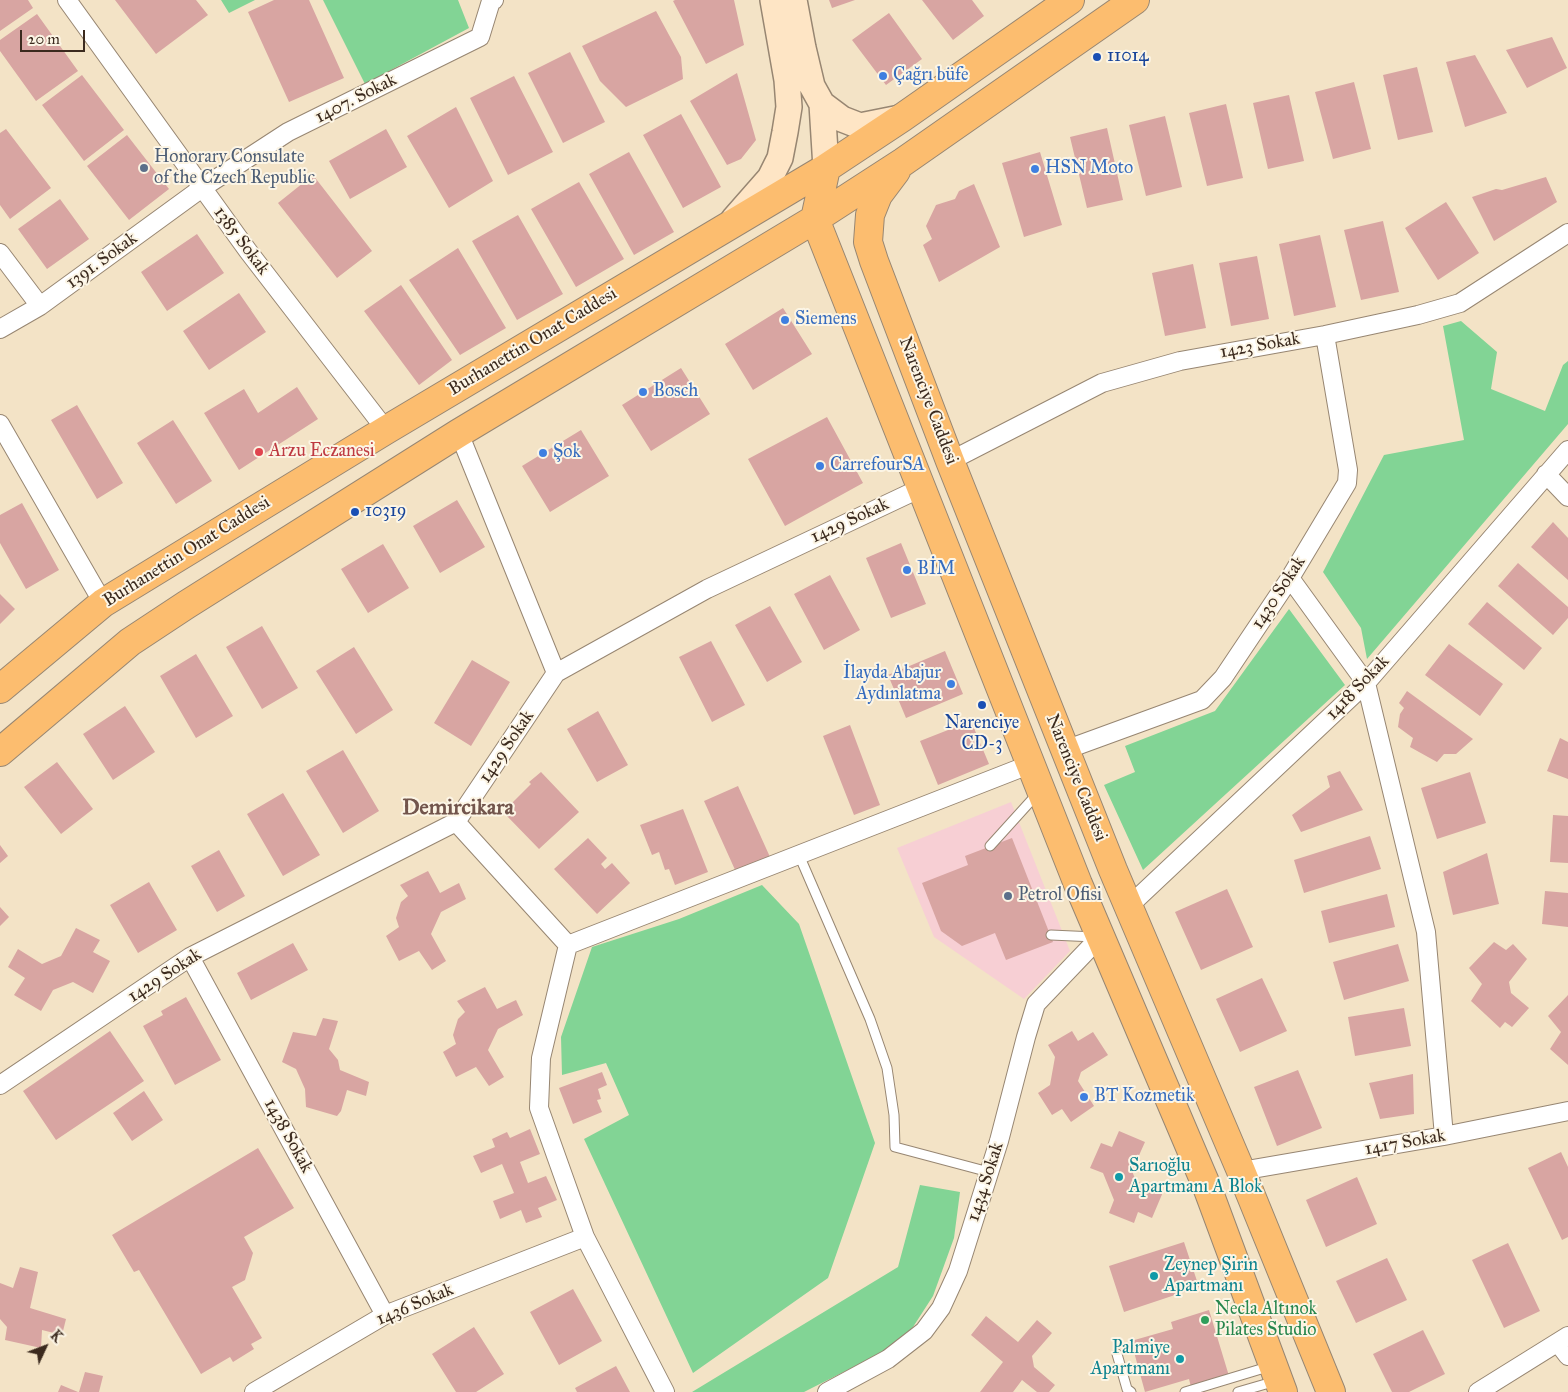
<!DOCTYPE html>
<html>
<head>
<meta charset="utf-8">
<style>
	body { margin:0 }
	#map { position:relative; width:1568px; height:1392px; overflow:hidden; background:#f3e3c6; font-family:"IM FELL Great Primer",serif }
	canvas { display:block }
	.north { position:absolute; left:20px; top:1322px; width:50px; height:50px; -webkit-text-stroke:4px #fcf5e5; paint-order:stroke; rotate:47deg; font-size:14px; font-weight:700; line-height:20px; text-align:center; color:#3b2a1e }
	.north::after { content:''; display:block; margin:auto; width:18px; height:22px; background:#3b2a1e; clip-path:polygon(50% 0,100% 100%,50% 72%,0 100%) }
	.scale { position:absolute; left:20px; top:30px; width:65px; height:22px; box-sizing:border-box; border:2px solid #3b2a1e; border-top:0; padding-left:6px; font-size:15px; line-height:18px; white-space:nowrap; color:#3b2a1e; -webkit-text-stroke:4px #fcf5e5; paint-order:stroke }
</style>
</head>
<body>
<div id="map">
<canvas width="1568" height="1392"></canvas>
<div class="north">K</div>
<div class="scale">20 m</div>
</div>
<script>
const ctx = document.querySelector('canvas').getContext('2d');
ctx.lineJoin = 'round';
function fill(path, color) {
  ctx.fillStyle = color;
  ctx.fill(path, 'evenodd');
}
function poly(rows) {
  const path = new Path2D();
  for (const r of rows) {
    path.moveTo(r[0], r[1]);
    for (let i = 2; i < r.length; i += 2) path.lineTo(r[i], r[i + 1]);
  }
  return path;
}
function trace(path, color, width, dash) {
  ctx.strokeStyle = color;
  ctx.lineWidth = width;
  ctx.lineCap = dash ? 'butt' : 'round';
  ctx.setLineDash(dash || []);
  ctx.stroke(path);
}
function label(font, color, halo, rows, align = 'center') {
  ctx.font = font + ' "IM FELL Great Primer",serif';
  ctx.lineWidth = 4;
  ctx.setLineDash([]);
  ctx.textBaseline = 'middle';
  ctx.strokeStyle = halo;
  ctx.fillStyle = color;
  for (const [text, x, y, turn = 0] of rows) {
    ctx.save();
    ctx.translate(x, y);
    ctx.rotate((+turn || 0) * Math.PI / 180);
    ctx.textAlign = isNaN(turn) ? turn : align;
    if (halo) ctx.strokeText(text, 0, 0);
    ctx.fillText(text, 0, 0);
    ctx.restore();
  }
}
const built = poly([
	[1011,802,1070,951,1024,999,934,937,897,848]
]);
const green = poly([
	[221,0,255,0,229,13],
	[323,0,458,0,469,28,365,84],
	[1461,321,1497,352,1491,389,1545,411,1563,365,1568,361,1568,424,1367,659,1361,628,1323,572,1384,455,1464,440,1443,326],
	[1289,609,1345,685,1143,870,1104,785,1135,772,1125,746,1215,711],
	[762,885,799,924,875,1143,828,1278,693,1373,584,1139,629,1115,606,1063,562,1075,561,1037,592,947,679,919],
	[920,1185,960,1192,954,1238,933,1296,913,1327,900,1341,885,1351,804,1392,692,1392,898,1267]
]);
const building = poly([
	[0,0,28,0,33,8,0,31],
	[115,0,196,0,208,15,156,54],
	[274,0,309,0,344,78,289,102,248,12],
	[675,0,734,0,744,45,706,64,673,1],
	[829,0,855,0,832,8],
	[922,0,972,0,984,16,953,40],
	[656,11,681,57,683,79,626,107,600,81,582,46],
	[889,13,922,59,886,85,852,40],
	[37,14,78,71,36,101,0,51,0,40],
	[1552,37,1567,68,1527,88,1506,50],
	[570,52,605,122,563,143,528,73],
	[1475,55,1507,113,1465,127,1446,62],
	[1417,67,1433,132,1398,140,1383,75],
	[737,73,756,140,741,159,727,165,690,101],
	[82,75,124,130,84,161,42,105],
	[514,76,553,152,508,175,470,98],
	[1354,82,1371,149,1333,159,1315,92],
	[1289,95,1304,161,1268,169,1253,103],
	[1226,104,1243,178,1207,186,1189,113],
	[456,107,493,181,449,208,407,136],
	[681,114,721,187,683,208,643,135],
	[1165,116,1182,187,1146,196,1129,125],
	[1107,128,1123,200,1087,208,1070,137],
	[6,129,51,188,10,219,0,205,0,133],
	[386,129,407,167,350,199,329,161],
	[127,135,169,189,129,220,87,166],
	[629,152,674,232,634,255,589,174],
	[1040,152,1062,225,1024,237,1002,163],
	[313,175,372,251,337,278,278,203],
	[1546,177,1557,202,1494,241,1472,197,1496,189,1502,190],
	[579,182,624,259,576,287,531,209],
	[974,184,1000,247,939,282,923,245,932,239,926,226,936,205,955,199,959,191],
	[60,199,89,239,47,269,18,229],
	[1446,202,1479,253,1438,280,1405,228],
	[518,215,563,294,517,320,472,241],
	[1383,221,1399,292,1361,300,1344,230],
	[197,234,224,273,167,311,141,272],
	[1320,235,1336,307,1294,316,1279,244],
	[458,248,506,328,460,355,409,280],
	[1257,256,1269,319,1231,326,1219,263],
	[1193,264,1206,328,1165,336,1152,273],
	[401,285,452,360,419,385,364,311],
	[239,293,266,332,209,370,183,331],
	[783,308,812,354,753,390,725,344],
	[681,368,710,414,651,451,622,405],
	[297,387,318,419,239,470,204,413,244,389,258,413],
	[77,405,123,483,97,499,51,420],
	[827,417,863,483,785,526,748,459],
	[173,420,212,481,176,504,137,443],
	[581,430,609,476,550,512,522,466],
	[457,500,485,547,440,573,413,526],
	[22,503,59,570,26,589,0,543,0,515],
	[1553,522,1568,538,1568,580,1531,547],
	[901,543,926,604,891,618,866,558],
	[383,544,409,588,368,613,341,569],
	[1518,563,1568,607,1568,618,1553,635,1498,586],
	[830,575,860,630,824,650,794,594],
	[0,594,15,609,0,624],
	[1487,602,1542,648,1524,670,1468,624],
	[770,606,802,662,767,682,735,625],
	[262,626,298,688,262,709,226,647],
	[711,641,745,705,712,722,679,657],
	[1449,644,1503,684,1480,716,1425,675],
	[354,647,393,710,356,734,316,671],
	[945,651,963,694,906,718,888,675],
	[196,654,233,716,196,738,160,676],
	[472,660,510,682,471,746,434,723],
	[1407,691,1473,739,1456,754,1444,754,1437,762,1410,747,1413,738,1398,727,1400,714,1404,708,1399,703],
	[125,706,155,752,113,780,83,734],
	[598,711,628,765,597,782,567,729],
	[971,721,989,764,938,785,920,741],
	[850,725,880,805,854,815,823,736],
	[1560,738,1568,742,1568,779,1547,771],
	[343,750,379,811,343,833,306,771],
	[57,762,93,809,61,834,24,787],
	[1340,771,1363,810,1301,832,1292,815,1330,787,1327,776],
	[541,772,579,812,539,849,506,815,515,806,512,803,531,784,529,782],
	[1470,772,1486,823,1437,839,1421,788],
	[738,786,770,857,736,872,704,801],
	[283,793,320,855,283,876,247,814],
	[683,809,708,872,675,885,669,869,665,870,659,852,652,855,640,825],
	[1553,815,1568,816,1568,863,1550,862],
	[1370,836,1381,869,1304,893,1294,860],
	[588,838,607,858,601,864,605,869,612,863,630,883,597,914,554,869],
	[1012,838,1053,942,1006,960,995,933,962,946,941,931,922,883,968,865,965,856],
	[0,845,8,856,0,863],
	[219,850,245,896,217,912,191,866],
	[1487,853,1499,904,1453,915,1443,872],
	[428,871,440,893,459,883,466,899,441,912,431,934,446,961,432,970,419,951,399,961,386,936,399,927,396,918,401,902,408,896,400,885],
	[149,882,177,930,138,953,110,905],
	[1227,889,1253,947,1201,970,1175,912],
	[1545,891,1568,893,1568,927,1542,924],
	[1387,894,1395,927,1329,943,1321,911],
	[0,907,9,917,0,926],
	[76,928,100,940,93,952,110,961,93,993,73,982,53,990,41,1011,14,995,25,978,8,967,18,949,42,964,61,956],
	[1494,942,1506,950,1513,944,1527,959,1509,982,1511,993,1529,1008,1512,1027,1505,1022,1500,1028,1471,1001,1482,984,1469,968],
	[293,943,308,970,251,1000,237,973],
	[1398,944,1409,981,1344,1000,1333,962],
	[1262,978,1287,1031,1240,1052,1216,999],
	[485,987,497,1009,516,1000,523,1015,498,1029,488,1050,504,1077,489,1086,476,1067,456,1077,443,1052,456,1044,453,1035,458,1019,465,1012,457,1001],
	[1568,995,1568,1065,1550,1049,1561,1032,1548,1016],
	[186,997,221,1060,175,1085,143,1026,163,1015,161,1011],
	[1404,1008,1411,1046,1355,1056,1348,1017],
	[323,1018,338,1021,329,1049,338,1060,340,1070,369,1082,366,1096,347,1090,341,1111,337,1116,306,1107,305,1089,296,1069,282,1062,293,1032,316,1036],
	[110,1031,144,1081,56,1140,23,1091],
	[1072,1031,1078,1041,1093,1032,1108,1055,1081,1072,1078,1081,1094,1106,1071,1122,1062,1109,1052,1115,1038,1093,1050,1085,1055,1057,1048,1045],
	[1298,1070,1322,1128,1277,1146,1254,1087],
	[602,1072,607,1085,598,1089,601,1099,597,1100,602,1112,573,1124,559,1088],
	[1413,1074,1414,1114,1380,1119,1369,1083],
	[144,1091,163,1120,132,1141,113,1113],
	[530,1129,540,1154,520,1162,528,1183,546,1176,557,1200,538,1208,542,1217,526,1223,521,1210,500,1219,493,1201,514,1193,502,1164,481,1173,473,1156,495,1147,492,1139,507,1132,510,1138],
	[1119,1131,1145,1142,1132,1171,1136,1181,1163,1192,1152,1218,1138,1212,1134,1223,1109,1213,1114,1200,1103,1173,1090,1168,1101,1143,1112,1147],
	[258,1148,294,1208,244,1237,253,1253,245,1280,232,1287,262,1338,251,1344,254,1349,233,1362,230,1357,201,1374,139,1270,134,1272,112,1235],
	[1561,1152,1568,1167,1568,1237,1562,1240,1528,1168],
	[1357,1177,1377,1224,1326,1247,1306,1200],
	[1184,1242,1199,1287,1124,1312,1109,1266],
	[1508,1243,1540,1311,1504,1328,1472,1260],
	[1387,1258,1407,1300,1356,1323,1336,1281],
	[20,1267,38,1272,30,1308,66,1319,62,1335,42,1330,41,1348,5,1340,7,1327,0,1319,0,1283,13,1288],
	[573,1289,602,1341,559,1365,530,1312],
	[1209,1310,1229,1376,1191,1387,1189,1379,1145,1392,1131,1341,1173,1329,1171,1322],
	[986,1316,1018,1342,1037,1320,1052,1333,1032,1356,1034,1367,1055,1385,1049,1392,1037,1392,1022,1380,1013,1392,980,1392,1003,1362,971,1335],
	[474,1327,504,1374,476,1392,456,1392,432,1354],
	[1423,1330,1445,1374,1409,1392,1392,1392,1373,1354],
	[616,1366,630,1392,577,1392,575,1388],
	[85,1372,103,1376,99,1392,79,1392],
	[61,1385,78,1392,58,1392]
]);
const lane = poly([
	[990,846,1038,793],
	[799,855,870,1019,887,1068,894,1115,895,1147,989,1172],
	[1051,935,1095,937],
	[1117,1354,1127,1389,1131,1392],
	[1185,1392,1271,1366],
	[1238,1392,1276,1381]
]);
const street = poly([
	[67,0,248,251,386,430],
	[0,253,40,306],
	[0,329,40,306,202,188,288,132,480,37,491,1,494,0],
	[0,424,103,603],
	[459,433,556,673],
	[950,461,1102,383,1180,361,1325,335,1418,315,1460,303,1568,233],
	[1546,474,1568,497],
	[1290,578,1366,683,1426,932,1444,1136],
	[1065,750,1202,700,1223,678,1290,578,1347,483,1348,470,1325,335],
	[456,822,568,945,541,1058,539,1108,585,1237,665,1392],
	[1128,907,1366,683,1568,450],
	[568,945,1031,764],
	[190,957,385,1315],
	[0,1085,190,957,456,822,556,673,707,589,921,488],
	[1241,1171,1444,1136,1568,1111],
	[1558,1343,1568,1356],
	[254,1392,385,1315,585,1237],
	[827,1392,888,1359,924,1331,941,1308,958,1271,999,1141,1026,1037,1036,1004,1100,937],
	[1478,1392,1568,1336]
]);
const secondary = poly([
	[794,0,803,48,812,86,822,104,842,119,860,126,900,118],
	[822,104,826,168],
	[734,219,770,178,780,158,785,132,789,107,787,80,773,0]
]);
const primary = poly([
	[826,168,815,219,1078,884,1207,1187,1283,1392],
	[896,171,878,195,870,215,868,242,874,261,950,461,1113,870,1241,1171,1331,1392],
	[0,689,103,603,386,430,826,168,903,117,1070,0],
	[0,752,130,642,186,605,459,433,815,219,903,162,1135,0]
]);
const markers = [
	[1097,57,5,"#1a4fb4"],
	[883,76,5,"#3f7fe0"],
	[144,168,5,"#5c6f8a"],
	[1035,169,5,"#3f7fe0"],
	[785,320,5,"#3f7fe0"],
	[643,392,5,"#3f7fe0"],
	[259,452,5,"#e0444e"],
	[543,453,5,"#3f7fe0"],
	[820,466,5,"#3f7fe0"],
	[355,512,5,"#1a4fb4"],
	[907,570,5,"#3f7fe0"],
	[951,684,5,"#3f7fe0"],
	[982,705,5,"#1a4fb4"],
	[1008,896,5,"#5c6f8a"],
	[1084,1097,5,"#3f7fe0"],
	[1119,1177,5,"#0f9aa8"],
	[1154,1276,5,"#0f9aa8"],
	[1205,1320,5,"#2e9e5b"],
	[1180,1359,5,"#0f9aa8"]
];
const transitNames = [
	["11014",1107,57],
	["10319",365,512],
	["Narenciye",982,724,"center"],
	["CD-3",982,745,"center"]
];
const shopNames = [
	["Çağrı büfe",893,76],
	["HSN Moto",1045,169],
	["Siemens",795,320],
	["Bosch",653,392],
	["Şok",553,453],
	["CarrefourSA",830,466],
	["BİM",917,570],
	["İlayda Abajur",941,674,"right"],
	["Aydınlatma",941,695,"right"],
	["BT Kozmetik",1094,1097]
];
const streetNames = [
	["1407. Sokak",356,99,-27],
	["1385 Sokak",241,241,53],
	["1391. Sokak",102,261,-36],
	["Burhanettin Onat Caddesi",533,342,-31],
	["1423 Sokak",1260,346,-10],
	["Narenciye Caddesi",928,401,69],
	["1429 Sokak",850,521,-25],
	["Burhanettin Onat Caddesi",187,552,-32],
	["1430 Sokak",1279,593,-57],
	["1418 Sokak",1358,688,-46],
	["1429 Sokak",507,747,-56],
	["Narenciye Caddesi",1076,778,68],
	["1429 Sokak",165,976,-33],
	["1438 Sokak",288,1136,61],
	["1417 Sokak",1405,1143,-10],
	["1434 Sokak",986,1182,-72],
	["1436 Sokak",415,1305,-23]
];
const serviceNames = [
	["Honorary Consulate",154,158],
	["of the Czech Republic",154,179],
	["Petrol Ofisi",1018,896]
];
const healthNames = [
	["Arzu Eczanesi",269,452]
];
const cultureNames = [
	["Sarıoğlu",1129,1167],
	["Apartmanı A Blok",1129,1188],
	["Zeynep Şirin",1164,1266],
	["Apartmanı",1164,1287],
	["Palmiye",1170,1349,"right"],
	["Apartmanı",1170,1370,"right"]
];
const leisureNames = [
	["Necla Altınok",1215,1310],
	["Pilates Studio",1215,1331]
];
const districtNames = [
	["Demircikara",458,809]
];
fill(built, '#f7cfd4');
fill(green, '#82d495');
fill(building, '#d8a5a2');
trace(lane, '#978672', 11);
trace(street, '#978672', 20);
trace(secondary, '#978672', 28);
trace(primary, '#978672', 30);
trace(lane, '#fff', 9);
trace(street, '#fff', 18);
trace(secondary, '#fee5c5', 25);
trace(primary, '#fcbd6f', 28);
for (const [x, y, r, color] of markers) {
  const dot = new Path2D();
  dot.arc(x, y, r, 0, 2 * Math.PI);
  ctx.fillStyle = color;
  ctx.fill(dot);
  trace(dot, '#fcf5e5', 2);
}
label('18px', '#164399', '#fcf5e5', transitNames, 'left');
label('18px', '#366cbe', '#fcf5e5', shopNames, 'left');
label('18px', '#3b2a1e', '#fcf5e5', streetNames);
label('18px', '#4e5e75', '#fcf5e5', serviceNames, 'left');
label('18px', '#be3a42', '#fcf5e5', healthNames, 'left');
label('18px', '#0d838f', '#fcf5e5', cultureNames, 'left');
label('18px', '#27864d', '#fcf5e5', leisureNames, 'left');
label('bold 22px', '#72554c', '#fcf5e5', districtNames);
</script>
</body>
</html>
